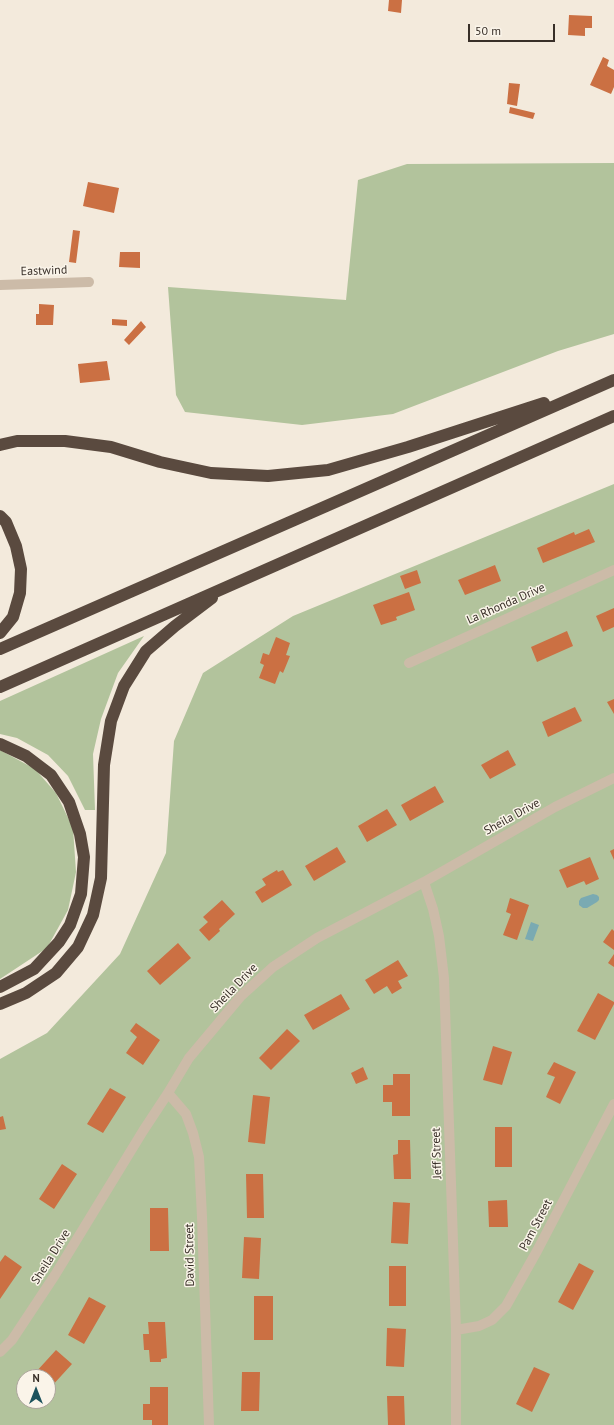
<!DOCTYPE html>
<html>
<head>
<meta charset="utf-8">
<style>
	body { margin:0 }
	#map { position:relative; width:614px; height:1425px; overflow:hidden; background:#f3eadc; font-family:"PT Sans",sans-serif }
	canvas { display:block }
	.north { position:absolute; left:16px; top:1369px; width:40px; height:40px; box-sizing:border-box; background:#faf4e9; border:1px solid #aca59c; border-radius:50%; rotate:0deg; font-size:11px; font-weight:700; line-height:16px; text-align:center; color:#382f28 }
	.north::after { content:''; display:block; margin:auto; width:14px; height:18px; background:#1c525c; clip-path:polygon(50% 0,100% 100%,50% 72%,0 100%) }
	.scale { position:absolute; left:468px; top:24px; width:87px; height:18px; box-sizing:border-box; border:2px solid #382f28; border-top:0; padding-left:5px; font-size:12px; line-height:14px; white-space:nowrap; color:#382f28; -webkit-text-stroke:3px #faf4e9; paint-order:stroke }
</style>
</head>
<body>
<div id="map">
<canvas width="614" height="1425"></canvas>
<div class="north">N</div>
<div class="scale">50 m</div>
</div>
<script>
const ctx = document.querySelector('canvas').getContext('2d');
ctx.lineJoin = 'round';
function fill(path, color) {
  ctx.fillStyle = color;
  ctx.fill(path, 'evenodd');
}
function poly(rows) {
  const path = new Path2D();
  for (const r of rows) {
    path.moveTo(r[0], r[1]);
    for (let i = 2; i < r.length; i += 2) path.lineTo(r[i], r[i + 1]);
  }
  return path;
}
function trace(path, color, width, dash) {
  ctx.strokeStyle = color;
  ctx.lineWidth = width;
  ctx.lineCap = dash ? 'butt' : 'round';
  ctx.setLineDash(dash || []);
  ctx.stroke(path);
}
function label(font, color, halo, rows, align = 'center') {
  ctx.font = font + ' "PT Sans",sans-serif';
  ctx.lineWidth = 3;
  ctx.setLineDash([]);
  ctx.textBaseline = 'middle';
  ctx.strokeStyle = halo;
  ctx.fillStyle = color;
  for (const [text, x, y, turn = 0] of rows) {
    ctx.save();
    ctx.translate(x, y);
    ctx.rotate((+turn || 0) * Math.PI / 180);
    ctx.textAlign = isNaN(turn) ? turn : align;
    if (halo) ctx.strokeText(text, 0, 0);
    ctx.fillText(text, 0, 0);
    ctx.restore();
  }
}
const green = poly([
	[614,163,614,334,558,351,393,414,302,425,185,412,176,395,168,287,346,300,358,180,407,164],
	[614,484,614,1425,0,1425,0,1059,47,1033,120,954,166,853,174,741,203,673,293,616],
	[24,1377,48,1377,48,1401,24,1401],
	[144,636,118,673,101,719,93,754,95,810,85,810,68,776,48,755,17,738,0,734,0,701],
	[0,750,35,769,56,793,73,828,76,872,68,910,47,948,0,979]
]);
const water = poly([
	[593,894,597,895,599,897,599,900,597,902,587,908,583,908,579,905,579,901,581,898],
	[531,922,539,925,533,941,525,939]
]);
const building = poly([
	[389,0,402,0,401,13,388,11],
	[569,15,592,16,592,28,585,28,585,36,568,35],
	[603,57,609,60,607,66,614,70,614,87,611,94,590,85],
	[509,83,520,84,517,106,507,104],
	[510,107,535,113,533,119,509,113],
	[88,182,119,188,114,213,83,206],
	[73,230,80,231,76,263,69,262],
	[120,252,140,252,140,268,119,267],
	[39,304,54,305,53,325,36,325,36,314,39,314],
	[112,319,127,320,127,326,112,325],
	[141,321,146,327,129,345,124,340],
	[107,361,110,380,80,383,78,364],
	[589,529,595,542,543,563,537,548,574,532,575,535],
	[495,565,501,581,465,595,458,580],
	[417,570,421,583,405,589,400,576],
	[409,592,415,610,396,617,397,620,381,625,373,605],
	[614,608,614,627,603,632,596,616],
	[567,631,573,646,537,662,531,647],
	[276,637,290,643,286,655,290,656,283,673,280,671,275,684,259,678,264,665,260,663,263,653,269,655],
	[614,699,614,714,607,702],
	[575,707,582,721,548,737,542,722],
	[508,750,516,765,490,779,481,765],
	[435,786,444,802,410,821,401,805],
	[387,809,397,825,367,842,358,826],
	[337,847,346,862,314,881,305,866],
	[614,849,614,860,610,851],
	[590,857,599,879,586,885,584,881,567,888,559,870],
	[277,870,278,872,283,870,292,885,262,903,255,892,266,885,262,879],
	[510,898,529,905,517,940,503,935,511,914,506,912],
	[222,900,235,914,219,929,220,931,209,941,199,930,208,922,203,917],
	[612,929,614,931,614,950,603,942],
	[178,943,191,958,160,985,147,971],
	[614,954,614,967,608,963],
	[398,960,408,976,398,981,402,988,392,994,387,986,374,994,365,980],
	[598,993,614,1002,614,1004,595,1040,577,1031],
	[341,994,350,1009,313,1030,304,1015],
	[136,1023,160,1040,143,1065,126,1053,137,1037,130,1031],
	[287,1029,300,1041,271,1070,259,1058],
	[493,1046,512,1052,502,1085,483,1080],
	[554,1062,576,1072,560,1104,546,1097,555,1077,547,1074],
	[363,1067,368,1079,356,1084,351,1073],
	[393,1074,410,1074,410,1116,392,1116,392,1102,383,1102,383,1085,393,1085],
	[110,1088,126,1097,103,1133,87,1124],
	[253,1095,270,1097,265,1144,248,1142],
	[3,1116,6,1129,0,1130,0,1117],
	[495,1127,512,1127,512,1167,495,1167],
	[398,1140,410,1140,411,1179,394,1179,393,1155,398,1154],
	[62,1164,77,1174,54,1209,39,1199],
	[246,1174,263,1174,264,1218,247,1218],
	[507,1200,508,1227,489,1227,488,1201],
	[393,1202,410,1203,408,1244,391,1243],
	[150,1208,168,1208,169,1251,150,1251],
	[244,1237,261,1238,259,1279,242,1278],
	[5,1255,22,1267,0,1299,0,1262],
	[579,1263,594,1271,573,1310,558,1302],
	[389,1266,406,1266,406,1306,389,1306],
	[254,1296,273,1296,273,1340,254,1340],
	[89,1297,106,1306,84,1344,68,1335],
	[148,1322,165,1322,167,1358,161,1359,161,1362,150,1362,149,1350,144,1350,143,1334,149,1334],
	[387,1328,406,1329,404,1367,386,1366],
	[56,1350,72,1364,51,1387,48,1385,48,1377,39,1377,35,1373],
	[534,1367,550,1374,532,1412,516,1404],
	[242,1372,260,1372,259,1411,241,1411],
	[150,1387,168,1387,168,1425,152,1425,152,1420,143,1420,143,1404,150,1404],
	[387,1396,404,1396,405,1425,388,1425]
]);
const minor = poly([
	[0,285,89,282],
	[409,663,614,570],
	[424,882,433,909,439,936,444,978,456,1330,456,1425],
	[168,1093,186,1114,193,1133,199,1157,202,1217,209,1425],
	[456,1330,479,1326,492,1320,506,1306,537,1251,614,1104],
	[0,1352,12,1340,55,1275,143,1131,168,1093,189,1058,241,996,273,967,317,938,424,882,555,807,614,778]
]);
const motorway = poly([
	[0,445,17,441,65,441,111,447,160,462,211,473,268,476,328,470,408,447,544,403],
	[0,516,6,522,16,546,21,569,20,593,13,617,0,633],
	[0,649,614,380],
	[0,687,614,416],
	[0,744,26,756,51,775,69,802,80,834,84,857,81,894,70,925,59,942,34,969,0,987],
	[0,1004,26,993,56,973,78,947,93,915,101,878,104,765,111,721,124,686,146,651,175,626,212,598]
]);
const streetNames = [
	["Eastwind",44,271,-2],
	["La Rhonda Drive",506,604,-24],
	["Sheila Drive",512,817,-29],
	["Sheila Drive",234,988,-46],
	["Jeff Street",437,1153,-92],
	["Pam Street",536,1225,-62],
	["David Street",190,1255,-91],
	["Sheila Drive",51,1257,-58]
];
fill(green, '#b2c39c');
fill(water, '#7aaab2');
fill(building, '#cb7043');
trace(minor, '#ccbba8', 10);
trace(motorway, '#5a4a3f', 12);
label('12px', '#382f28', '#faf4e9', streetNames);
</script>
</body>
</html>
